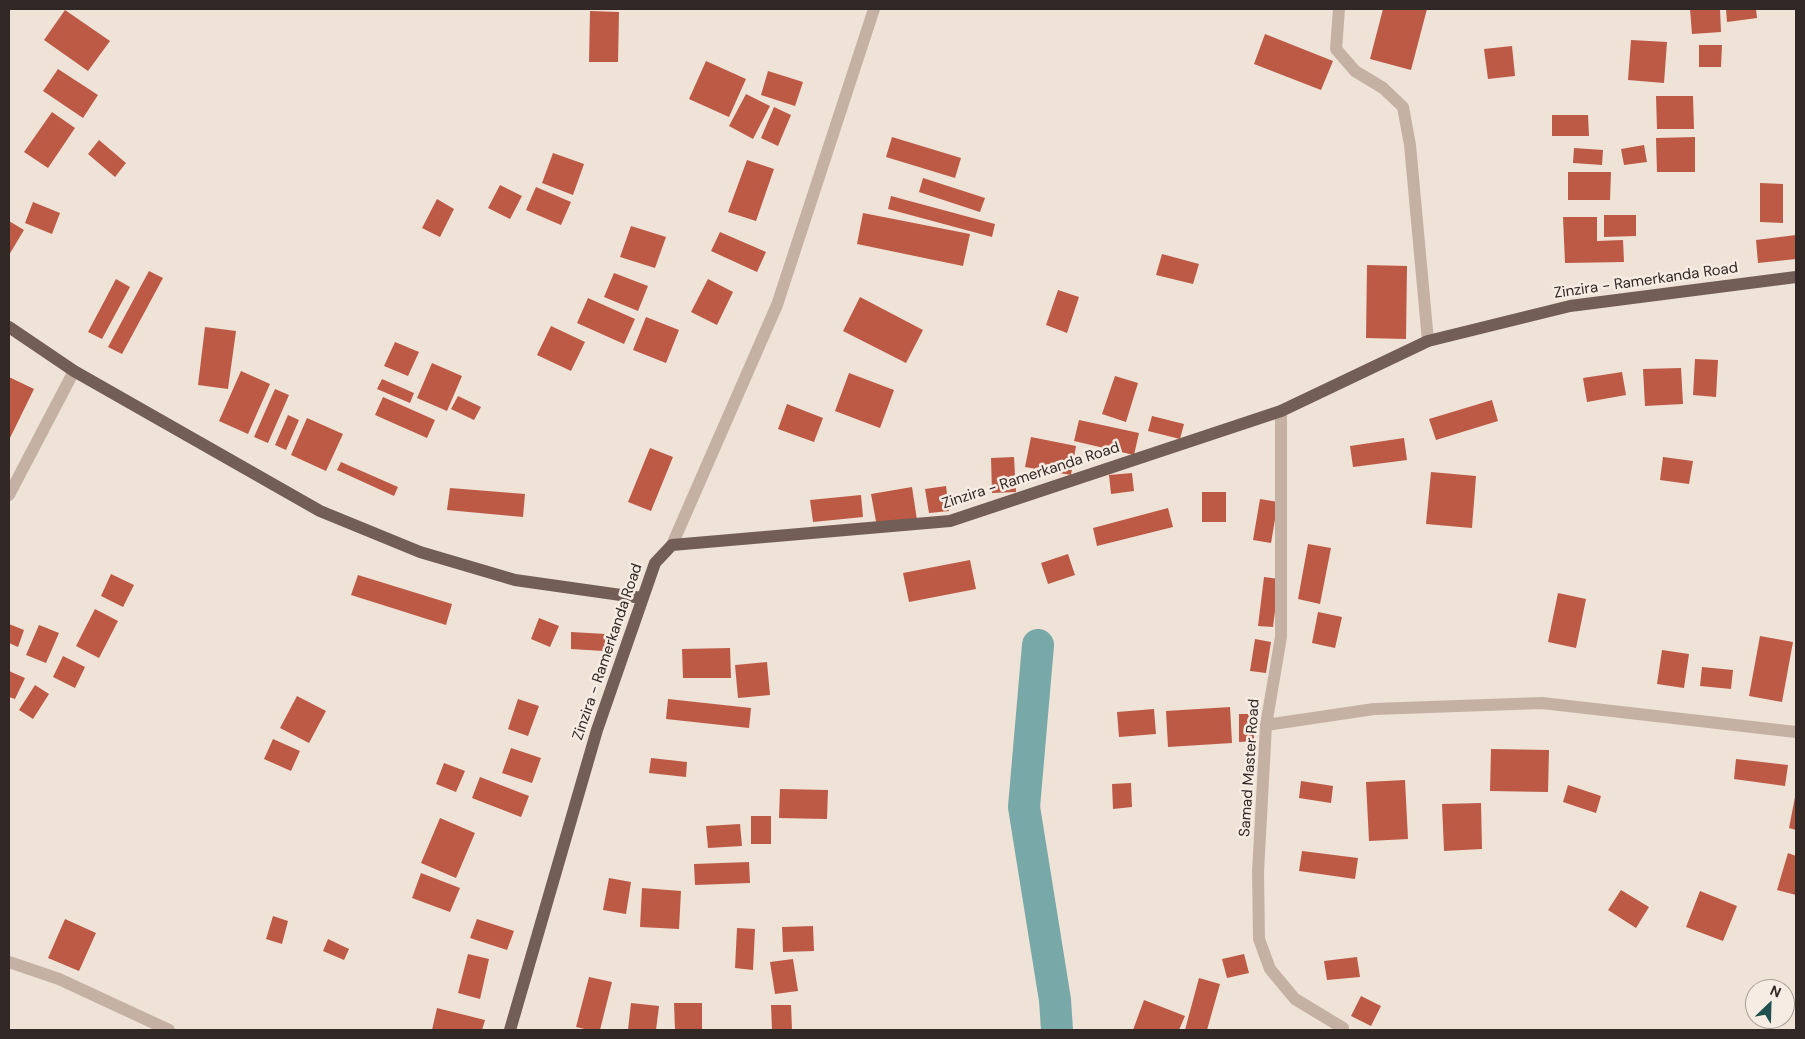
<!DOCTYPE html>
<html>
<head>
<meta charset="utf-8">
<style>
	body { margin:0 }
	#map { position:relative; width:1805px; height:1039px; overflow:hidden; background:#efe2d7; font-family:"DM Sans",sans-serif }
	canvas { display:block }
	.frame { position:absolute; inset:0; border:10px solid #312825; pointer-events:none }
	.north { position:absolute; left:1745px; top:979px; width:50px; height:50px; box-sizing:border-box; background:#f7ece3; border:1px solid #a89e97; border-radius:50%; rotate:24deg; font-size:14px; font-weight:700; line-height:20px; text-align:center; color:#312825 }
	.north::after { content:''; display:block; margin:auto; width:18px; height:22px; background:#1e504f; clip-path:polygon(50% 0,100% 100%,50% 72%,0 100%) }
</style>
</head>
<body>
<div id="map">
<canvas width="1805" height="1039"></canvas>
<div class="frame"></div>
<div class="north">N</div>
</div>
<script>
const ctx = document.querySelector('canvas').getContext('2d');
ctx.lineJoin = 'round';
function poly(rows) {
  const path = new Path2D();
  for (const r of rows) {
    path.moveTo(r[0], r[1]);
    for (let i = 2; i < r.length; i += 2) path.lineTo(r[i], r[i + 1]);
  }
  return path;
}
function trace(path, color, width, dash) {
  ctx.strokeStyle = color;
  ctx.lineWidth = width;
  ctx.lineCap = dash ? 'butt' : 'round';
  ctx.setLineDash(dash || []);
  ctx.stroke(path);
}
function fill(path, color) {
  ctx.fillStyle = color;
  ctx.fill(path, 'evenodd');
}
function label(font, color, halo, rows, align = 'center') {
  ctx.font = font + ' "DM Sans",sans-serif';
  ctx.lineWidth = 5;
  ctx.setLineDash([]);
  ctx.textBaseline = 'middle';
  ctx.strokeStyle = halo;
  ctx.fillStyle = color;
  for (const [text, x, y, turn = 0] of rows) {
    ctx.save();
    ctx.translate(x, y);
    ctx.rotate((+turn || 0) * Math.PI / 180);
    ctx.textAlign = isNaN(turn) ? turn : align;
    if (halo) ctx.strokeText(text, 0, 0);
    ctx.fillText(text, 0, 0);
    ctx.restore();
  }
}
const canal = poly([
	[1038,645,1024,807,1055,1000,1057,1030]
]);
const building = poly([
	[1383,9,1427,9,1411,70,1370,59],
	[1690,9,1720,9,1721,32,1692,34],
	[1726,9,1756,9,1757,18,1727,22],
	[65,10,110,41,88,71,44,40],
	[590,11,619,12,618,62,589,62],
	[1265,34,1333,61,1321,90,1254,64],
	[1631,40,1667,42,1664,83,1628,80],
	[1699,45,1722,45,1721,67,1699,67],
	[1512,46,1515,76,1488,79,1484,49],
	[706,61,746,79,729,117,689,99],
	[58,69,98,95,83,118,43,91],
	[768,71,803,82,795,106,761,95],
	[746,94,770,106,753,139,729,126],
	[1656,96,1693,96,1694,129,1657,129],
	[774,107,791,115,778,146,761,138],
	[52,112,75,128,48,168,24,152],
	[1552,115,1588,115,1589,136,1552,136],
	[892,137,961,158,955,178,886,157],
	[1695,137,1695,172,1657,172,1656,138],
	[99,140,126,163,115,177,88,154],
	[1644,145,1647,162,1624,165,1621,149],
	[1574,148,1603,150,1602,165,1573,163],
	[553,153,584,164,573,195,542,183],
	[747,160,774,169,756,221,728,212],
	[1568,172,1611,172,1610,200,1568,200],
	[923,178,985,198,980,212,919,192],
	[1760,183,1783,184,1783,223,1760,222],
	[500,185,522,196,510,219,488,208],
	[536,187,571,202,561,225,526,210],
	[891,196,995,224,992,237,888,209],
	[437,199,454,209,440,237,422,228],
	[33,202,60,213,52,234,25,223],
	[863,213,970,234,963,266,857,244],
	[1604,215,1636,215,1636,236,1604,237],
	[1563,217,1597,217,1597,241,1623,240,1624,262,1565,263],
	[9,221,24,230,9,255],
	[631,226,666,237,655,268,620,257],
	[720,232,766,252,757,272,711,251],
	[1796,235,1796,259,1758,263,1756,240],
	[1162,254,1199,264,1193,284,1156,275],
	[1367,265,1407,266,1406,339,1366,338],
	[149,271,163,278,122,354,108,347],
	[614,273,648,286,638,311,604,297],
	[116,279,130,287,102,339,88,332],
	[708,279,733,292,717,325,691,312],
	[1058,290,1079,297,1067,333,1046,325],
	[860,297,923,330,906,363,843,331],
	[588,298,635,319,624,344,577,323],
	[646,317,679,330,666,363,633,350],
	[551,326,585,342,571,371,537,355],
	[205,327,236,331,228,389,198,385],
	[395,342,419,352,408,376,384,366],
	[1695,359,1718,360,1716,397,1693,395],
	[432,363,462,376,447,411,417,398],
	[1681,368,1683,404,1645,406,1643,369],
	[241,371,270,384,248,434,219,421],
	[1622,372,1626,395,1587,402,1583,378],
	[849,373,894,390,880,428,835,411],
	[1115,376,1138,383,1126,422,1102,414],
	[9,377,34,389,9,440],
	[382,379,414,393,410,403,377,389],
	[275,389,289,395,268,443,254,437],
	[458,396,481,407,474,420,451,409],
	[383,397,435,420,427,438,375,415],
	[1492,400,1498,421,1436,440,1429,419],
	[787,404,823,418,814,442,778,429],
	[288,415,299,420,286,450,275,445],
	[1152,416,1184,424,1180,439,1148,431],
	[307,418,343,434,326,471,291,455],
	[1079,420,1139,433,1134,455,1074,441],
	[1031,437,1076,446,1071,475,1025,467],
	[1404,438,1407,460,1353,467,1350,446],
	[650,448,673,457,651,511,628,502],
	[1014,457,1016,492,992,493,991,458],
	[1663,457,1693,461,1689,484,1660,480],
	[341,462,398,487,394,496,337,470],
	[1431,472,1476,476,1472,528,1426,524],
	[1132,473,1134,491,1111,494,1109,475],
	[946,486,949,511,929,513,925,489],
	[912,487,917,520,877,527,871,494],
	[450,488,525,494,523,517,447,510],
	[1202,492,1226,492,1226,522,1202,522],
	[861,495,863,517,813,522,810,500],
	[1260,499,1278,502,1271,543,1253,540],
	[1168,508,1173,527,1097,546,1093,528],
	[1308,544,1331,548,1320,604,1298,599],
	[1068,554,1075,575,1048,584,1041,563],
	[970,560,976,589,909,602,903,573],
	[111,574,134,585,123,607,101,596],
	[358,575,452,604,446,625,351,595],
	[1264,577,1279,579,1273,627,1258,626],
	[1558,593,1586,599,1576,648,1548,642],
	[95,609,118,621,99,658,76,646],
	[1318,612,1342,617,1335,648,1312,643],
	[539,618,559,626,550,647,531,639],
	[9,624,24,630,18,647,9,643],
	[39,625,59,633,46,663,26,655],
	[571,632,606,634,604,651,571,649],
	[1760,636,1793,642,1782,702,1749,696],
	[1255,639,1271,642,1266,673,1250,671],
	[730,648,731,678,683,678,682,649],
	[1662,650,1689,654,1684,688,1657,684],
	[63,656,85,667,75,688,53,677],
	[767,662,770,695,738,698,735,665],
	[1702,667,1733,670,1731,689,1700,686],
	[9,671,25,678,15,699,9,697],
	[35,685,49,694,33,719,19,710],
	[297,696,326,711,309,743,280,728],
	[518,699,539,706,528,736,508,729],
	[668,699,751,708,749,728,666,719],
	[1230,707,1232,743,1168,747,1166,711],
	[1154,709,1156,734,1119,737,1117,712],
	[1239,714,1254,714,1254,741,1239,742],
	[273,739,300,751,291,771,264,759],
	[511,748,541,758,532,783,502,773],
	[1491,749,1549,750,1548,792,1490,791],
	[651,758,687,762,686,777,649,773],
	[1736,759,1788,765,1785,786,1734,779],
	[444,763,465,771,456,792,436,784],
	[480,777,529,796,521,817,472,798],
	[1405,780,1408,839,1369,841,1366,782],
	[1301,781,1333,786,1331,803,1299,798],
	[1131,783,1132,807,1113,809,1112,784],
	[1568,785,1601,796,1596,813,1563,802],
	[780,789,828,790,827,819,779,818],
	[1795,797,1796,797,1796,830,1789,828],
	[1481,803,1482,849,1444,851,1442,804],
	[751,816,771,816,771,844,751,844],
	[440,818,475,833,456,878,421,863],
	[740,824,742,846,708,848,706,826],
	[1302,851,1358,858,1355,879,1299,871],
	[1788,853,1796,856,1796,895,1777,890],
	[749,862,750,883,695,885,694,864],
	[421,873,460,888,450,912,412,898],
	[609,878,631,882,626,914,603,910],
	[642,888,681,891,679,929,640,927],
	[1621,890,1649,907,1636,928,1608,910],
	[1700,891,1737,906,1723,941,1686,927],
	[273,916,288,921,282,944,266,939],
	[65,919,96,933,79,971,48,958],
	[477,919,514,931,507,950,470,938],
	[813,926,814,951,783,952,782,927],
	[737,928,755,929,753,970,735,968],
	[328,939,349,949,344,960,323,951],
	[468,954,489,959,480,999,458,993],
	[1244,954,1249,973,1227,978,1222,959],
	[1357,957,1360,977,1327,980,1324,961],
	[793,959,798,991,775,994,770,962],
	[589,977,612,982,600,1030,589,1030,576,1027],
	[1199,978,1220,984,1207,1030,1185,1030],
	[1361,996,1381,1006,1371,1026,1351,1016],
	[1144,1000,1185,1016,1179,1030,1133,1030],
	[631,1003,659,1006,656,1030,628,1030],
	[674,1003,702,1003,702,1030,675,1030],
	[771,1005,791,1005,792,1030,772,1030],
	[437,1008,485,1020,482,1030,432,1030]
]);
const minor = poly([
	[1339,9,1336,49,1355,71,1383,88,1403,107,1410,145,1428,341],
	[1281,411,1281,637,1266,725,1258,872,1259,939,1270,969,1295,999,1343,1028,1343,1030],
	[9,495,74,371],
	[672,545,777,305,874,9],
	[1266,725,1374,709,1542,703,1796,732],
	[9,962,59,979,169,1030]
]);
const major = poly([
	[9,327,74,371,320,511,420,552,515,580,642,598],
	[510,1030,597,730,655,563,672,545,950,521,1281,411,1428,341,1570,306,1796,277]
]);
const streetNames = [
	["Zinzira - Ramerkanda Road",1646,281,-8],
	["Zinzira - Ramerkanda Road",1031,476,-18],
	["Zinzira - Ramerkanda Road",608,652,-71],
	["Samad Master Road",1250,768,-86]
];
trace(canal, '#78a9a8', 32);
fill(building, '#bd5a46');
trace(minor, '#c5b1a4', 12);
trace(major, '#735e57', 12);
label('15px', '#312825', '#f7ece3', streetNames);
</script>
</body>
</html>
